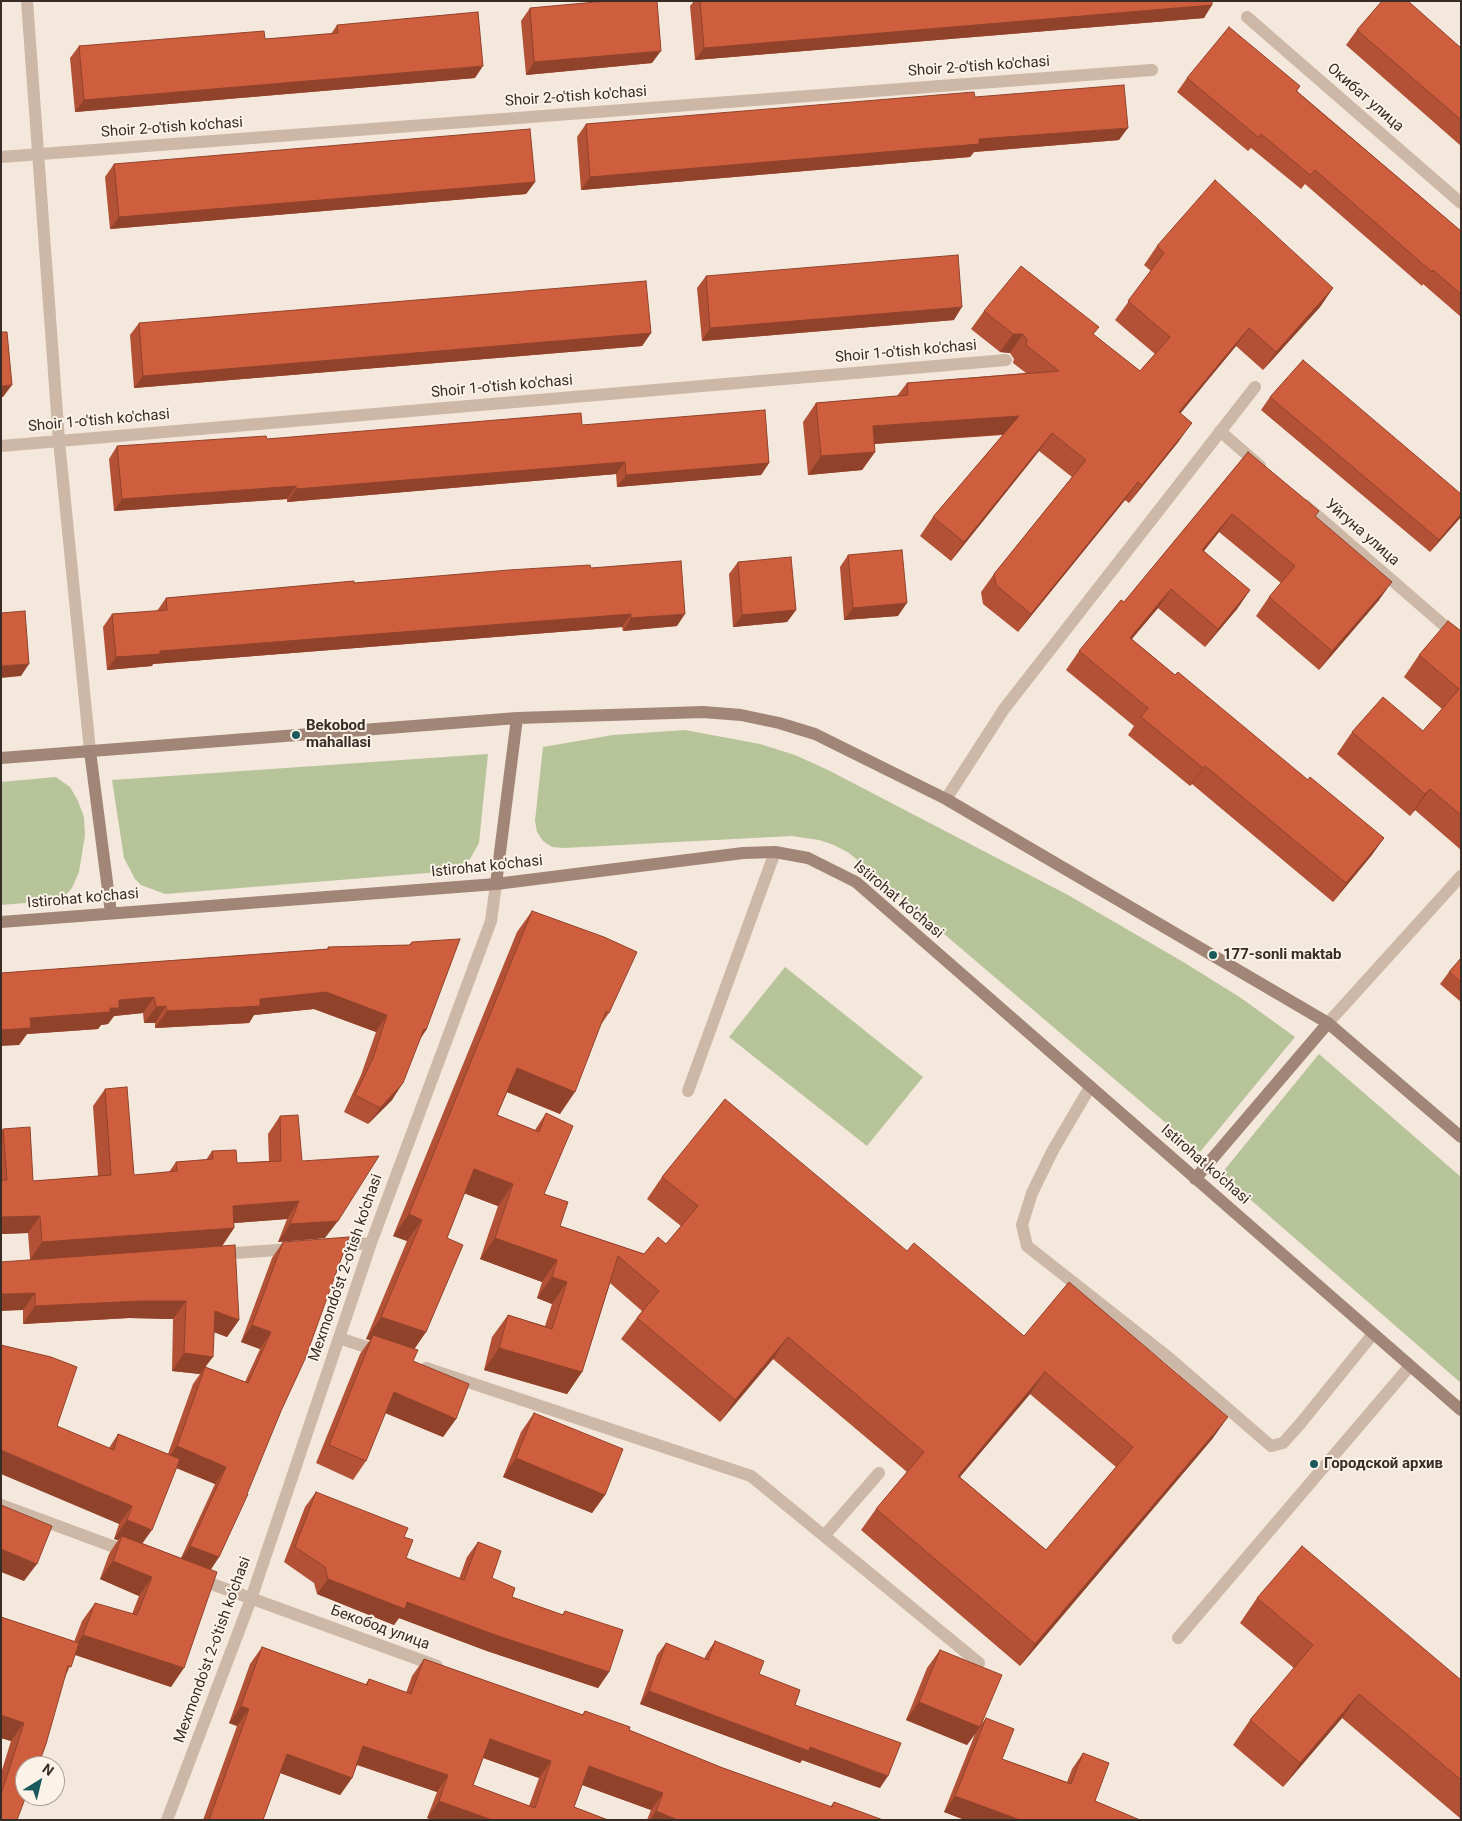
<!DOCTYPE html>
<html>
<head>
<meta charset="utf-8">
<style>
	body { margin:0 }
	#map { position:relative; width:1462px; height:1821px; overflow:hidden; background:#f4e7db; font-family:Roboto,sans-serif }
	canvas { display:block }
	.frame { position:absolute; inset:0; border:2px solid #382c27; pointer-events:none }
	.north { position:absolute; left:15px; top:1756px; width:50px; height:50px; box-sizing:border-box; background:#fbf2e8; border:1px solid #ada39b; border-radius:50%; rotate:36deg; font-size:14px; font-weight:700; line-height:20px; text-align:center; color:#382c27 }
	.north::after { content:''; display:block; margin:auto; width:18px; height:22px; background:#1a5a5d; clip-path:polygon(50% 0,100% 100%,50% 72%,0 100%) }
</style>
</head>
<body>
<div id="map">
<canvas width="1462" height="1821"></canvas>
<div class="frame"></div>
<div class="north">N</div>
</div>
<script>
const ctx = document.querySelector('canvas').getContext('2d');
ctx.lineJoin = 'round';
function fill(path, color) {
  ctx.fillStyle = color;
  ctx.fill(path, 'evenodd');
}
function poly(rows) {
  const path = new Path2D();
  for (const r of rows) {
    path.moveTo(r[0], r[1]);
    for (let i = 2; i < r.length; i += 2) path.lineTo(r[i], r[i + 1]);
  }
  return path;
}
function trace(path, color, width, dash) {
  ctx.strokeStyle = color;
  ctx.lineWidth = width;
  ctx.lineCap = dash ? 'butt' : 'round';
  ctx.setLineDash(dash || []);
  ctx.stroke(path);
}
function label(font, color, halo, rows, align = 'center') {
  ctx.font = font + ' Roboto,sans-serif';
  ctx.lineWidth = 4;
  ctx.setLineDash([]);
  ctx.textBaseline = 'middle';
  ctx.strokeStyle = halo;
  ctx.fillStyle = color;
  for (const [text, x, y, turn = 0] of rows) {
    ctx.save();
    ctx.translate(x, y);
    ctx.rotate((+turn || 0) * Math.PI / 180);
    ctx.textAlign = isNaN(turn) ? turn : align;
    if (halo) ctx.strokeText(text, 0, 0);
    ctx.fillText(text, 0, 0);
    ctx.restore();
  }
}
const green = poly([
	[685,730,760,744,795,755,828,770,1068,895,1185,963,1241,998,1295,1037,1200,1152,849,853,834,845,819,840,791,836,564,848,552,847,543,841,537,832,535,821,543,747,613,735],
	[488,754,479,843,470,859,452,871,165,894,141,885,135,879,124,858,112,780],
	[56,777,70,787,78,801,84,817,85,835,79,872,72,888,61,900,1,905,1,782],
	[785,967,923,1077,867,1146,729,1037],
	[1319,1054,1461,1177,1461,1383,1221,1174]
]);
const lane = poly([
	[1090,1087,1053,1150,1032,1193,1022,1225,1027,1246,1168,1357,1271,1446,1283,1443,1300,1424,1373,1334],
	[688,1091,775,852],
	[339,1338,381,1352],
	[426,1368,751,1476,979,1663],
	[824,1536,879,1473],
	[1178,1638,1410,1366]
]);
const street = poly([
	[27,1,59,441,90,751],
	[1247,17,1461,203],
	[1,157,1152,70],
	[1220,431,1260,466],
	[1,446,1006,360],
	[1305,505,1461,640],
	[946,799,1004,709,1255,387],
	[1328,1023,1461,876],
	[331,1246,371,1243],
	[219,1254,293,1249],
	[1,1505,128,1552],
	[198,1579,437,1666],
	[167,1820,251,1599,371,1243,491,921,496,884]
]);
const secondary = poly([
	[90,751,111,913],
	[1,758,517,718,703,712,741,715,779,723,815,734,946,799,1328,1023,1461,1137],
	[496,884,517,718],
	[1,922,496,884,743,853,775,852,808,858,856,882,1461,1410],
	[1195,1179,1328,1023]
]);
const wall = poly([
	[694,1,1212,1,1204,18,695,60,690,6],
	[530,8,652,63,526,75,521,21],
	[337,25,475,78,75,112,70,58,79,46,265,39,331,34],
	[1357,30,1461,48,1461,146,1346,45],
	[1187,78,1300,86,1297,91,1461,231,1461,317,1423,284,1422,286,1305,184,1301,189,1251,148,1248,151,1177,92],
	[975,97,1119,140,974,152,970,157,581,190,577,137,586,124],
	[114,164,535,182,526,194,110,229,105,177],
	[1157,246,1333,288,1320,307,1263,370,1236,346,1180,413,1179,441,1129,503,1125,500,1018,632,983,604,981,592,994,574,1072,477,1039,451,951,561,920,536,933,517,1003,435,874,444,875,452,862,470,808,475,803,422,816,403,897,396,907,383,1026,373,1013,363,1014,359,1010,353,1000,352,971,329,984,311,1093,334,1140,371,1155,354,1115,320,1151,271,1144,265],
	[706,276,954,320,702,341,697,288],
	[139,323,651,333,642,346,134,388,130,335],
	[1270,397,1461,494,1461,517,1430,552,1261,410],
	[582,425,769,463,761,475,617,487,616,474,287,502,287,499,114,511,109,459,117,446,267,439],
	[1248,452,1315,517,1379,600,1319,670,1256,616,1269,597,1281,583,1219,532,1204,551,1250,590,1237,609,1205,647,1158,608,1132,639,1175,675,1308,780,1384,838,1371,856,1333,902,1192,784,1190,786,1128,735,1134,726,1066,670,1079,651,1124,602],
	[848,555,898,616,844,620,840,567],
	[738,562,796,610,787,622,733,627,729,574],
	[591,568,677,626,623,631,622,627,153,664,152,666,107,670,103,627,112,614,157,611,166,598,354,583],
	[1461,631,1461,850,1415,810,1410,816,1337,754,1352,732,1423,731,1442,709,1404,677,1419,655],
	[532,911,609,1013,600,1026,560,1114,507,1092,497,1115,535,1130,546,1113,544,1194,560,1226,644,1254,666,1244,681,1226,647,1199,662,1177,907,1251,1024,1336,1213,1438,1020,1666,861,1530,876,1509,907,1472,773,1359,720,1422,621,1339,642,1311,610,1283,582,1372,567,1394,484,1370,492,1337,508,1315,545,1326,552,1304,537,1298,542,1282,480,1259,498,1206,464,1193,447,1238,426,1332,414,1349,413,1361,456,1419,443,1437,385,1413,366,1461,353,1480,316,1463,360,1354,370,1340,366,1339,407,1241,393,1236,517,932],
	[1030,1394,1116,1467,1046,1550,960,1477],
	[412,942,426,1030,420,1039,392,1100,368,1124,344,1112,361,1075,376,1032,314,1009,254,1015,249,1023,155,1028,155,1023,144,1023,143,1013,114,1016,108,1024,101,1025,98,1029,27,1034,19,1045,1,973,327,949,328,947,409,945],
	[1461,958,1461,1002,1440,984,1449,972],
	[105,1089,134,1175,169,1172,176,1162,206,1160,212,1151,237,1163,269,1161,268,1134,280,1116,302,1161,325,1238,278,1242,287,1219,234,1223,234,1228,222,1246,239,1320,227,1337,214,1332,206,1367,245,1382,260,1349,241,1342,272,1258,283,1242,281,1411,219,1557,211,1569,171,1687,75,1655,1,1820,1,1773,11,1741,1,1738,1,1617,74,1642,82,1621,95,1603,132,1614,139,1596,100,1579,109,1554,118,1540,114,1539,119,1524,57,1426,109,1448,118,1434,168,1454,193,1384,200,1374,172,1371,173,1319,129,1318,23,1324,23,1310,30,1259,28,1233,1,1234,1,1131,3,1129,33,1181,98,1176,93,1106],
	[176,1468,215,1484,181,1558,142,1543],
	[534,1413,605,1495,592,1513,503,1477,521,1432],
	[316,1492,404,1537,406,1558,459,1579,467,1557,478,1542,492,1578,512,1597,562,1615,565,1611,609,1672,598,1688,487,1651,399,1618,394,1625,317,1594,314,1583,284,1562,305,1507],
	[1257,1598,1461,1680,1461,1819,1342,1718,1283,1787,1233,1745,1250,1720,1294,1668,1240,1623],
	[715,1641,759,1674,795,1705,880,1788,802,1760,800,1763,640,1704,657,1655,666,1643,704,1659,707,1653],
	[262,1647,365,1685,369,1679,406,1693,412,1676,424,1659,582,1715,585,1711,629,1730,723,1768,830,1807,834,1802,883,1820,647,1820,651,1810,582,1785,574,1807,608,1820,433,1820,427,1818,437,1792,357,1765,352,1778,340,1795,280,1773,263,1820,203,1820,237,1726,229,1723,250,1664],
	[483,1758,539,1778,529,1806,473,1785],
	[940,1650,980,1726,986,1718,1002,1759,1067,1782,1072,1769,1083,1753,1095,1801,1140,1820,965,1820,944,1812,975,1734,967,1745,906,1720,927,1668]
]);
const shadedWall = poly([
	[1212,5,1204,18,695,60,704,48],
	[661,51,652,63,526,75,534,62],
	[483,66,475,78,75,112,84,100],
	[1128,128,1119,140,974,152,970,157,581,190,590,177,979,139],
	[535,182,526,194,110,229,119,217],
	[1333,288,1320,307,1263,370,1276,352],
	[962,307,954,320,702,341,710,328],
	[1249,328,1236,346,1166,431,1179,412],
	[651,333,642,346,134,388,143,376],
	[1013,334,1023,334,1010,353,1000,352],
	[12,385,3,397,1,397,1,386],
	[1019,416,1006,434,860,445,873,426],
	[1192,423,1179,441,1129,503,1142,485],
	[1052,433,1039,451,951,561,964,542],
	[875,452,862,470,808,475,821,456],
	[625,462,616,474,287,502,296,489],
	[769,463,761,475,617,487,626,475],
	[1138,482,1125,500,1018,632,1031,614],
	[296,486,287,499,114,511,122,499],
	[1232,514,1219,532,1189,569,1202,550],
	[1461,514,1461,517,1430,552,1439,540],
	[1392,582,1379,600,1319,670,1332,651],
	[1171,589,1158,608,1117,656,1130,638],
	[1250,590,1237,609,1205,647,1218,629],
	[907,603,898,616,844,620,853,608],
	[796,610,787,622,733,627,742,615],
	[631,614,622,627,153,664,152,666,107,670,116,657,160,651],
	[685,614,677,626,623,631,631,618],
	[29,664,21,676,1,678,1,666],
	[1205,766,1192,784,1190,786,1203,768],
	[1430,789,1415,810,1410,816,1425,794],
	[1384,838,1371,856,1333,902,1346,883],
	[326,992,387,1015,376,1032,314,1009,254,1015,249,1023,155,1028,167,1011,260,999],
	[154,997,143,1013,114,1016,108,1024,101,1025,98,1029,27,1034,19,1045,1,1046,1,1030,30,1018,110,1008,119,1000],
	[166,1006,155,1023,144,1023,156,1007],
	[424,1029,426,1030,415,1047],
	[517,1068,575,1092,560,1114,502,1090],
	[403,1083,392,1100,368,1124,380,1108],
	[474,1169,513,1184,498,1206,458,1191],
	[299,1201,287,1219,221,1224,233,1206],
	[409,1214,422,1220,407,1241,393,1236],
	[40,1216,28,1233,1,1234,1,1217],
	[338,1221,325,1238,278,1242,290,1224],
	[234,1228,222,1246,30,1260,42,1242],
	[495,1238,557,1260,542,1282,480,1259],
	[552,1277,567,1282,552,1304,537,1298],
	[35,1293,23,1310,1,1311,1,1294],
	[141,1301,186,1301,173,1319,129,1318,23,1324,35,1306],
	[215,1311,239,1320,227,1337,203,1328],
	[381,1317,426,1332,411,1354,373,1335,370,1340,366,1339],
	[252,1325,271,1332,260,1349,241,1342],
	[788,1337,773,1359,720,1422,735,1400],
	[499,1348,582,1372,567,1394,484,1370],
	[184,1353,213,1357,203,1370,205,1367,200,1374,172,1371],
	[1045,1372,1030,1394,943,1497,958,1476],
	[394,1392,456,1419,443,1437,381,1411],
	[1228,1417,1213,1438,1020,1666,1035,1644],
	[177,1446,226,1467,215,1484,165,1463],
	[1,1450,132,1506,119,1524,1,1474],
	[516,1458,605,1495,592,1513,503,1477],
	[127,1520,152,1530,139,1548,122,1536,118,1540,114,1539],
	[190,1546,219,1557,208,1574,178,1563],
	[1,1549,37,1564,24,1581,1,1572],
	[113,1561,152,1577,139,1596,100,1579],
	[328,1579,407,1602,609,1672,598,1688,487,1651,399,1618,394,1625,317,1594],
	[83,1635,184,1668,171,1687,70,1653],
	[649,1691,810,1747,888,1776,880,1788,802,1760,800,1763,640,1704],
	[1359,1694,1342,1718,1283,1787,1300,1763],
	[919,1702,980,1727,967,1745,906,1720],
	[241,1706,249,1709,237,1726,229,1723],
	[1,1715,24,1723,11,1741,1,1738],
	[490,1739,551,1761,539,1778,478,1756],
	[363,1746,448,1775,437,1792,352,1763],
	[287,1754,352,1778,340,1795,275,1771],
	[589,1766,663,1793,651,1810,577,1783],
	[955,1796,1020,1820,965,1820,944,1812],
	[439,1801,492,1820,433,1820,427,1818],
	[656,1811,678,1820,650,1820]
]);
const building = poly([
	[607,1,657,1,661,51,534,62,530,8,607,1],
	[700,1,1212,1,1212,5,704,48,700,1],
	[1382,1,1408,1,1461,48,1461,120,1357,30,1382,1],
	[478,12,483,66,84,100,79,46,264,31,265,39,338,33,337,25,478,12],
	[1229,27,1300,86,1296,91,1461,231,1461,294,1433,270,1432,272,1315,170,1310,175,1261,134,1258,137,1187,78,1229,27],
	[1124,85,1128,128,979,139,979,144,590,177,586,124,974,92,975,97,1124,85],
	[530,129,535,182,119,217,114,164,530,129],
	[1215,180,1333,288,1276,352,1249,328,1179,412,1192,423,1142,485,1138,482,1031,614,996,585,994,574,1086,460,1052,433,964,542,933,517,1019,416,873,426,875,452,821,456,816,403,908,395,907,383,1059,371,1026,345,1027,340,1023,334,1013,334,984,311,1021,266,1099,327,1093,334,1140,371,1170,337,1128,301,1164,253,1157,246,1215,180],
	[958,255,962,307,710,328,706,276,958,255],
	[646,281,651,333,143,376,139,323,646,281],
	[1,332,7,332,12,385,1,386,1,332],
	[1303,360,1461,494,1461,514,1439,540,1270,397,1303,360],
	[765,410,769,463,626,475,625,462,296,489,296,486,122,499,117,446,266,436,267,439,581,413,582,425,765,410],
	[1248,452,1319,511,1315,516,1392,582,1332,651,1269,597,1295,566,1232,514,1202,550,1250,590,1218,629,1171,589,1130,638,1175,675,1178,672,1308,780,1310,777,1384,838,1346,883,1205,766,1203,768,1141,717,1148,708,1079,651,1121,600,1124,602,1248,452],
	[902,550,907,603,853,608,848,555,902,550],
	[791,557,796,610,742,615,738,562,791,557],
	[681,561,685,614,631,618,631,614,160,651,160,654,116,657,112,614,167,610,166,598,354,581,354,583,509,570,590,565,591,568,681,561],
	[25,611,29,664,1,666,1,613,25,611],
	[1448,621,1461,631,1461,815,1430,789,1425,794,1352,732,1383,697,1423,731,1459,689,1419,655,1448,621],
	[532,911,604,937,637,952,609,1013,606,1011,575,1092,517,1068,497,1115,539,1132,546,1113,573,1126,544,1194,568,1202,560,1226,644,1254,658,1237,666,1244,698,1206,662,1177,725,1099,907,1251,914,1243,1024,1336,1069,1282,1228,1417,1035,1644,876,1509,924,1452,788,1337,735,1400,637,1318,659,1291,618,1256,582,1372,499,1348,508,1315,552,1329,567,1282,552,1277,557,1260,495,1238,513,1184,474,1169,447,1238,463,1245,426,1332,381,1317,422,1220,409,1214,532,911],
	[1045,1372,1133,1447,1046,1550,958,1476,1045,1372],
	[460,939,426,1030,424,1029,403,1083,380,1108,355,1095,373,1058,387,1015,326,992,260,999,260,1006,167,1011,166,1006,156,1007,154,997,119,1000,119,1008,110,1008,110,1012,30,1018,31,1028,1,1030,1,973,329,949,328,947,410,945,412,942,460,939],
	[1461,958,1461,982,1449,972,1461,958],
	[127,1087,134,1175,177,1171,176,1162,213,1159,212,1151,236,1150,237,1163,281,1161,280,1116,298,1115,302,1161,379,1156,338,1221,290,1224,299,1201,233,1206,234,1228,42,1242,40,1216,1,1217,1,1180,7,1180,3,1129,30,1127,33,1181,111,1175,105,1089,127,1087],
	[349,1237,305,1359,281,1411,247,1494,248,1494,219,1557,190,1546,226,1467,177,1446,205,1367,248,1383,271,1332,252,1325,283,1242,349,1237],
	[235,1245,239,1320,215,1311,213,1357,184,1353,186,1301,141,1301,35,1306,35,1293,1,1294,1,1262,235,1245],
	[373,1335,418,1350,413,1361,469,1384,456,1419,394,1392,366,1461,329,1445,373,1335],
	[1,1345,51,1357,77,1367,57,1426,114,1450,118,1434,180,1459,152,1530,127,1520,132,1506,1,1450,1,1345],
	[534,1413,623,1449,605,1495,516,1458,534,1413],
	[316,1492,408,1528,404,1537,413,1540,406,1558,464,1580,478,1542,501,1551,492,1578,515,1588,512,1597,563,1615,565,1611,623,1630,609,1672,498,1636,407,1602,405,1609,328,1579,325,1567,295,1547,316,1492],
	[1,1505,52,1526,37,1564,1,1549,1,1505],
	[122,1536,217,1572,184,1668,83,1635,95,1603,137,1615,152,1577,113,1561,122,1536],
	[1302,1546,1461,1680,1461,1780,1359,1694,1300,1763,1250,1720,1313,1645,1257,1598,1302,1546],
	[1,1617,79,1643,71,1667,68,1666,46,1744,38,1766,25,1766,25,1796,26,1796,17,1820,1,1820,1,1794,24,1723,1,1715,1,1617],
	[715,1641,764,1661,759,1674,800,1690,795,1705,901,1743,888,1776,810,1747,809,1751,649,1691,666,1643,708,1660,715,1641],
	[262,1647,367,1685,369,1679,411,1694,424,1659,583,1715,585,1711,630,1727,629,1730,723,1768,832,1807,834,1802,883,1820,678,1820,656,1811,663,1793,589,1766,574,1807,608,1820,492,1820,439,1801,448,1775,363,1746,352,1778,287,1754,263,1820,209,1820,249,1709,241,1706,262,1647],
	[490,1739,551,1761,535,1808,473,1785,490,1739],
	[940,1650,1002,1675,980,1727,919,1702,940,1650],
	[986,1718,1014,1729,1002,1759,1071,1784,1083,1753,1109,1763,1095,1801,1140,1820,1020,1820,955,1796,986,1718]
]);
const markers = [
	[296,735,5,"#1a5a5d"],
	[1213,955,5,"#1a5a5d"],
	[1314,1464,5,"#1a5a5d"]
];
const streetNames = [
	["Shoir 2-o'tish ko'chasi",979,67,-4],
	["Shoir 2-o'tish ko'chasi",576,97,-4],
	["Окибат улица",1365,98,41],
	["Shoir 2-o'tish ko'chasi",172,128,-4],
	["Shoir 1-o'tish ko'chasi",906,352,-5],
	["Shoir 1-o'tish ko'chasi",502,387,-5],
	["Shoir 1-o'tish ko'chasi",99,421,-5],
	["Уйгуна улица",1362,533,41],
	["Istirohat ko'chasi",487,867,-6],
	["Istirohat ko'chasi",83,899,-5],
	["Istirohat ko'chasi",898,900,40],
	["Istirohat ko'chasi",1205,1165,41],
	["Mexmondo'st 2-o'tish ko'chasi",346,1268,-71],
	["Бекобод улица",380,1628,20],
	["Mexmondo'st 2-o'tish ko'chasi",213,1650,-70]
];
const poiNames = [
	["Bekobod",306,726],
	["mahallasi",306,743],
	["177-sonli maktab",1223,955],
	["Городской архив",1324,1464]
];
fill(green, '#b7c49a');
trace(lane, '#cdb7a6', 12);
trace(street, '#cdb7a6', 12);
trace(secondary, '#a18577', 12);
fill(wall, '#b25135');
fill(shadedWall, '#91422b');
fill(building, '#cf5e3e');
trace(building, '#91422b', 1);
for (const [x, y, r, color] of markers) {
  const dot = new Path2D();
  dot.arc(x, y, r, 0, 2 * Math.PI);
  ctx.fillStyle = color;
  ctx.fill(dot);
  trace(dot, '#fbf2e8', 2);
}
label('15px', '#382c27', '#fbf2e8', streetNames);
label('bold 15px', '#382c27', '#fbf2e8', poiNames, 'left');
</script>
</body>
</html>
